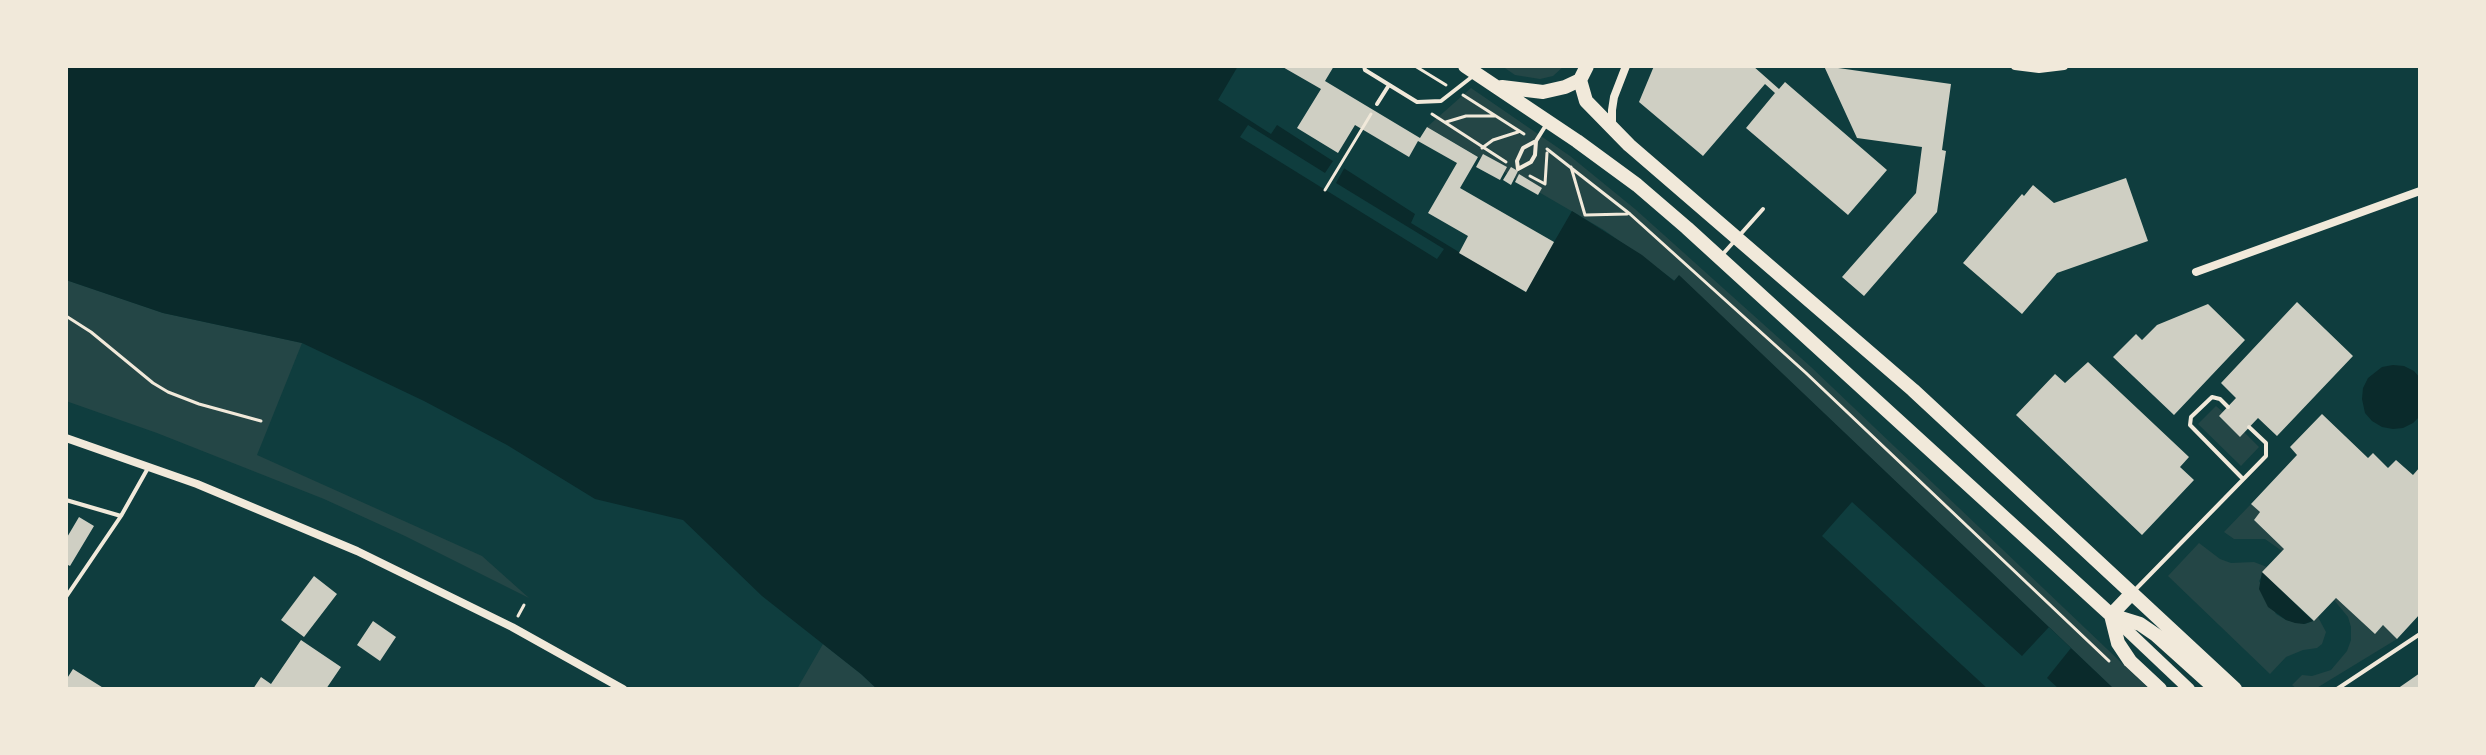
<!DOCTYPE html>
<html>
<head>
<meta charset="utf-8">
<style>
	body { margin:0 }
	#map { position:relative; width:2486px; height:755px; overflow:hidden; background:#0f3d3e; font-family:Montserrat,sans-serif }
	canvas { display:block }
	.frame { position:absolute; inset:0; border:68px solid #f1e9da; pointer-events:none }
</style>
</head>
<body>
<div id="map">
<canvas width="2486" height="755"></canvas>
<div class="frame"></div>
</div>
<script>
const ctx = document.querySelector('canvas').getContext('2d');
ctx.lineJoin = 'round';
function fill(path, color) {
  ctx.fillStyle = color;
  ctx.fill(path, 'evenodd');
}
function poly(rows) {
  const path = new Path2D();
  for (const r of rows) {
    path.moveTo(r[0], r[1]);
    for (let i = 2; i < r.length; i += 2) path.lineTo(r[i], r[i + 1]);
  }
  return path;
}
function trace(path, color, width, dash) {
  ctx.strokeStyle = color;
  ctx.lineWidth = width;
  ctx.lineCap = dash ? 'butt' : 'round';
  ctx.setLineDash(dash || []);
  ctx.stroke(path);
}
const green = poly([
	[1502,66,1564,66,1553,76,1540,79,1515,75],
	[1471,88,1570,156,1635,209,1811,367,2149,689,2114,689,1679,276,1675,281,1604,230,1427,127],
	[66,280,163,313,302,343,257,455,482,556,529,598,405,536,324,499,157,433,66,401],
	[2216,406,2223,412,2219,417,2240,436,2244,432,2259,447,2241,466,2198,424],
	[2251,504,2260,512,2254,520,2284,549,2282,551,2265,539,2234,539,2224,532],
	[2199,543,2220,559,2231,563,2254,562,2267,567,2259,581,2276,614,2286,620,2305,624,2313,621,2318,617,2326,632,2322,644,2317,648,2303,650,2286,657,2270,674,2168,576],
	[2336,598,2375,633,2383,625,2397,639,2315,689,2297,689,2292,685,2302,675,2312,676,2331,670,2347,651,2351,640,2351,627,2348,617,2334,600],
	[823,644,861,674,877,689,797,689]
]);
const water = poly([
	[66,66,1238,66,1218,100,1271,134,1277,125,1415,214,1411,223,1525,292,1572,211,1642,255,1674,281,1679,275,2114,689,877,689,861,674,762,596,683,520,595,499,507,445,424,401,302,343,163,313,66,280],
	[2393,365,2404,366,2414,371,2420,378,2420,416,2413,423,2403,428,2393,429,2382,427,2372,421,2365,413,2362,399,2363,388,2368,378,2382,367],
	[2262,572,2313,621,2304,624,2295,623,2286,620,2268,607,2259,589]
]);
const pier = poly([
	[1248,125,1325,173,1335,158,1346,165,1336,183,1444,249,1437,259,1240,137],
	[1852,502,2022,656,2049,627,2071,648,2047,678,2059,689,1988,689,1822,536]
]);
const building = poly([
	[1281,66,1334,66,1325,81,1420,138,1427,127,1478,157,1460,188,1554,242,1526,292,1459,253,1468,236,1428,213,1457,163,1418,141,1409,157,1355,125,1338,153,1297,128,1321,89],
	[1654,66,1753,66,1779,89,1785,82,1887,170,1848,215,1746,128,1775,93,1765,84,1703,156,1639,102],
	[1824,66,1951,84,1942,150,1946,151,1937,212,1864,296,1842,277,1916,193,1922,147,1857,138],
	[1483,154,1507,167,1500,180,1476,167],
	[1511,167,1518,171,1511,185,1503,180],
	[1519,174,1542,188,1538,195,1515,182],
	[2126,178,2148,241,2057,273,2022,314,1963,263,2022,194,2024,196,2033,185,2054,203],
	[2297,302,2353,356,2277,436,2258,418,2240,437,2219,416,2236,398,2221,383],
	[2208,304,2245,340,2174,415,2113,357,2136,334,2142,340,2157,325],
	[2088,362,2189,457,2180,467,2194,480,2142,535,2016,415,2055,374,2065,383],
	[2322,414,2368,458,2373,453,2388,468,2396,460,2413,475,2420,467,2420,614,2397,639,2383,625,2375,634,2336,598,2314,621,2262,572,2284,549,2254,520,2260,512,2251,504,2297,455,2290,447],
	[79,517,94,526,70,566,66,564,66,539],
	[314,576,337,594,304,637,281,620],
	[373,621,396,637,380,661,357,645],
	[301,640,341,667,326,689,253,689,261,677,271,684],
	[73,669,105,689,66,689,66,680],
	[2420,673,2420,689,2397,689]
]);
const path = poly([
	[1415,66,1446,85],
	[1463,95,1524,134],
	[1432,114,1506,162],
	[1446,122,1466,116,1494,116],
	[1482,148,1493,140,1518,132],
	[1547,149,1630,214,1806,373,2109,661],
	[1571,167,1585,215,1627,214],
	[1530,176,1545,184,1547,153],
	[1325,190,1371,114],
	[66,316,91,332,153,383,168,392,199,404,261,421],
	[518,616,524,605]
]);
const service = poly([
	[1364,66,1365,70,1417,102,1441,101,1473,76],
	[1377,104,1389,85],
	[1536,141,1535,155,1531,162,1518,169,1517,161,1523,148,1536,141,1546,125],
	[1722,255,1763,209],
	[2228,407,2220,399,2212,397,2191,417,2190,425,2243,479],
	[66,500,121,516],
	[2134,591,2266,456,2266,443,2249,427],
	[66,597,121,516,148,468],
	[2337,689,2420,634]
]);
const minor = poly([
	[2015,66,2039,69,2064,66],
	[1612,128,1612,110,1614,97,1626,66],
	[2196,272,2420,191],
	[66,438,197,484,357,551,512,627,623,689]
]);
const secondary = poly([
	[2113,617,2189,689]
]);
const primary = poly([
	[1465,66,1577,141,1637,185,1687,228,2111,615,2140,624,2156,635,2216,689],
	[1580,80,1586,101,1629,145,1913,390,2235,689],
	[1502,87,1543,92,1565,87,1580,80,1587,66],
	[2111,615,2118,643,2130,661,2160,689],
	[2111,615,2132,593]
]);
fill(green, '#244646');
fill(water, '#0a2a2b');
fill(pier, '#0f3d3e');
fill(building, '#cfcfc3');
trace(path, '#f1e9da', 3);
trace(service, '#f1e9da', 4);
trace(minor, '#f1e9da', 8);
trace(secondary, '#f1e9da', 12);
trace(primary, '#f1e9da', 14);
</script>
</body>
</html>
